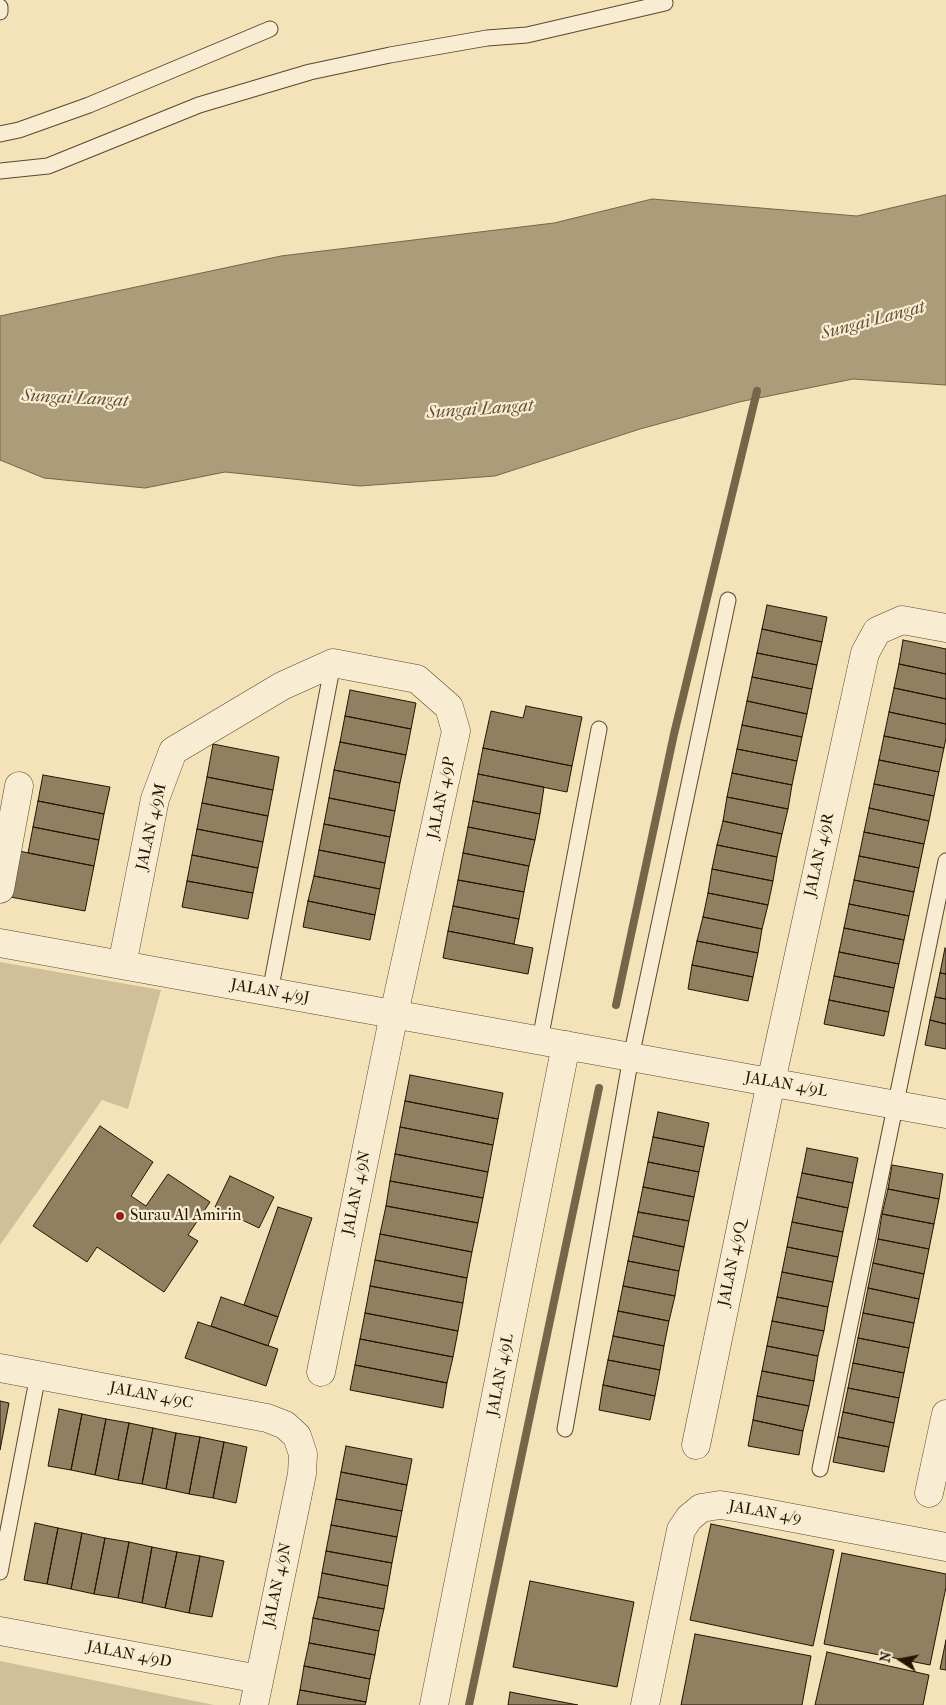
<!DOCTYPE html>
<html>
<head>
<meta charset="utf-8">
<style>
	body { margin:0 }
	#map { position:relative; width:946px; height:1705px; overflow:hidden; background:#f4e2b9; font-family:"IM FELL French Canon",serif }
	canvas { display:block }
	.north { position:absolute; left:876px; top:1635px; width:50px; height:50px; -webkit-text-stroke:4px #f8ecd2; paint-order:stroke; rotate:281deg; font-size:14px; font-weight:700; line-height:20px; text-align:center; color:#241400 }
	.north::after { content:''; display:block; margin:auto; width:18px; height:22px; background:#241400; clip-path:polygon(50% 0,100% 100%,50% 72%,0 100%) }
</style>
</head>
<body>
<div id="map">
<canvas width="946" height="1705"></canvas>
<div class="north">N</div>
</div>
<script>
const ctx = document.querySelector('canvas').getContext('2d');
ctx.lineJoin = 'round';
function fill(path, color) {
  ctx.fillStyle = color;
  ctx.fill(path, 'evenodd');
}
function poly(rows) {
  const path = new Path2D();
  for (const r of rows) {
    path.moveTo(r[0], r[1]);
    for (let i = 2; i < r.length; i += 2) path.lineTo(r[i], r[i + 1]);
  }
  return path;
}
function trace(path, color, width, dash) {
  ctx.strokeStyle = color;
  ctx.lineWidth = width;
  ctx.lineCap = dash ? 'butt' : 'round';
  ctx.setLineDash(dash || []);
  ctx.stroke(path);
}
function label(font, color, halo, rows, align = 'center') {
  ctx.font = font + ' "IM FELL French Canon",serif';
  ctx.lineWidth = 4.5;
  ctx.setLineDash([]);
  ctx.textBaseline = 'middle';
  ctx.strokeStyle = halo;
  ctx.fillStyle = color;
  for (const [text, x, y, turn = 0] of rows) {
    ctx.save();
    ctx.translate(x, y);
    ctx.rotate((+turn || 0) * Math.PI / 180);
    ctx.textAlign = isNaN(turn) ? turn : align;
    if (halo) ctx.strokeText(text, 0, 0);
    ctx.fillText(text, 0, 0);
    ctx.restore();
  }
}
const green = poly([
	[0,962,161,990,128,1109,102,1100,0,1245],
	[0,1661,214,1705,0,1705]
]);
const water = poly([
	[946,195,946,385,853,379,739,402,640,429,495,476,360,486,225,472,145,488,44,478,0,460,0,316,281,256,554,223,652,199,857,216,946,195]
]);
const stream = poly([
	[616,1005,674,734,757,391],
	[469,1705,599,1088]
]);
const building = poly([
	[767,605,827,617,822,642,762,629,767,605],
	[762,629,822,642,817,665,757,653,762,629],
	[903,640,946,649,946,674,899,664,903,640],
	[757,653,817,665,812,689,752,677,757,653],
	[899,664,946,674,946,699,894,688,899,664],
	[752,677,812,689,807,714,747,701,752,677],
	[894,688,946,699,946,724,889,712,894,688],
	[350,690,416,703,411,729,345,716,350,690],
	[747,701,807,714,802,737,742,725,747,701],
	[526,706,582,717,572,766,483,748,491,711,523,718,526,706],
	[889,712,946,724,946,738,944,748,884,736,889,712],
	[345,716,411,729,406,755,340,742,345,716],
	[742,725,802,737,797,761,737,749,742,725],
	[884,736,944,748,939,772,879,760,884,736],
	[340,742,406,755,400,783,334,770,340,742],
	[213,744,279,757,273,790,207,777,213,744],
	[483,748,572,766,567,792,478,774,483,748],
	[737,749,797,761,792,785,732,773,737,749],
	[879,760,939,772,934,796,874,784,879,760],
	[334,770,400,783,395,811,329,798,334,770],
	[732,773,792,785,788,809,727,797,732,773],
	[478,774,544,787,540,814,473,801,478,774],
	[43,775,110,787,104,814,38,801,43,775],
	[207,777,273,790,268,816,202,803,207,777],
	[874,784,934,796,929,821,869,808,874,784],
	[727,797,788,809,782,834,723,821,727,797],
	[329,798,395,811,390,837,324,824,329,798],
	[38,801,104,814,99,840,33,827,38,801],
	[473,801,540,814,535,840,468,827,473,801],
	[202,803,268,816,263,842,197,829,202,803],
	[869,808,929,821,924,844,864,832,869,808],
	[723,821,782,834,777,857,717,845,723,821],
	[324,824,390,837,385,863,319,850,324,824],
	[33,827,99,840,94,866,28,853,33,827],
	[468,827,535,840,529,866,463,853,468,827],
	[197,829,263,842,258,868,192,855,197,829],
	[864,832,924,844,919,868,859,856,864,832],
	[717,845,777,857,773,881,712,869,717,845],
	[14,850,94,866,85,911,5,896,14,850],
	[319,850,385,863,380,889,314,876,319,850],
	[463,853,529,866,524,892,458,880,463,853],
	[192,855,258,868,253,893,187,881,192,855],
	[859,856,919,868,914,892,854,880,859,856],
	[712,869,773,881,768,905,708,893,712,869],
	[314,876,380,889,375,915,308,901,314,876],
	[458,880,524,892,519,919,453,906,458,880],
	[854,880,914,892,909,916,849,904,854,880],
	[187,881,253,893,248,919,182,907,187,881],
	[708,893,768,905,762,929,703,917,708,893],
	[308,901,375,915,370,940,303,927,308,901],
	[849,904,909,916,904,940,844,928,849,904],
	[453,906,519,919,514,944,448,931,453,906],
	[703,917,762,929,758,953,697,941,703,917],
	[844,928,904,940,899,964,839,952,844,928],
	[448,931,533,948,528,974,443,958,448,931],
	[697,941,758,953,753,977,692,965,697,941],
	[945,948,946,949,946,974,940,973,945,948],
	[839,952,899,964,894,988,834,976,839,952],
	[692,965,753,977,748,1001,688,989,692,965],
	[940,973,946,974,946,999,935,997,940,973],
	[834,976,894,988,889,1012,829,1000,834,976],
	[935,997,946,999,946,1024,930,1020,935,997],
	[829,1000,889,1012,884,1036,824,1024,829,1000],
	[930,1020,946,1024,946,1049,925,1045,930,1020],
	[410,1075,503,1093,498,1119,405,1101,410,1075],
	[405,1101,498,1119,493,1145,400,1127,405,1101],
	[658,1112,709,1123,704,1147,653,1137,658,1112],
	[100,1126,153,1162,131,1196,146,1206,168,1174,210,1202,188,1235,198,1241,164,1292,97,1247,87,1262,33,1226,100,1126],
	[400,1127,493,1145,488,1172,395,1154,400,1127],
	[653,1137,704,1147,699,1172,648,1162,653,1137],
	[807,1148,858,1158,853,1183,802,1173,807,1148],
	[395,1154,488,1172,483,1198,390,1181,395,1154],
	[648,1162,699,1172,694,1197,643,1187,648,1162],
	[892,1165,943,1174,939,1199,888,1189,892,1165],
	[802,1173,853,1183,848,1208,797,1197,802,1173],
	[230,1176,274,1197,259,1228,215,1207,230,1176],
	[390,1181,483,1198,478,1223,386,1206,390,1181],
	[643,1187,694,1197,689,1221,638,1212,643,1187],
	[888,1189,939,1199,934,1224,882,1214,888,1189],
	[797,1197,848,1208,843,1232,792,1222,797,1197],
	[386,1206,478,1223,472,1252,380,1234,386,1206],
	[278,1207,312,1218,278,1317,244,1305,278,1207],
	[638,1212,689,1221,684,1247,633,1236,638,1212],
	[882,1214,934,1224,929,1249,878,1239,882,1214],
	[792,1222,843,1232,838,1257,787,1247,792,1222],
	[380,1234,472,1252,467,1278,375,1260,380,1234],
	[633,1236,684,1247,679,1271,628,1261,633,1236],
	[878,1239,929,1249,924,1274,873,1263,878,1239],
	[787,1247,838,1257,833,1282,782,1272,787,1247],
	[375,1260,467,1278,463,1303,370,1286,375,1260],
	[628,1261,679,1271,675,1296,623,1286,628,1261],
	[873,1263,924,1274,919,1299,868,1288,873,1263],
	[782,1272,833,1282,828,1307,777,1297,782,1272],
	[370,1286,463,1303,458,1331,365,1313,370,1286],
	[623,1286,675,1296,669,1321,618,1311,623,1286],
	[868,1288,919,1299,914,1323,863,1313,868,1288],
	[221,1297,278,1317,268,1346,211,1326,221,1297],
	[777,1297,828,1307,824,1331,772,1321,777,1297],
	[618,1311,669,1321,664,1346,613,1336,618,1311],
	[365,1313,458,1331,453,1357,360,1339,365,1313],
	[863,1313,914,1323,909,1348,858,1338,863,1313],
	[772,1321,824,1331,818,1356,767,1346,772,1321],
	[198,1322,278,1349,266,1386,185,1358,198,1322],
	[613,1336,664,1346,660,1370,608,1360,613,1336],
	[858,1338,909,1348,904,1373,853,1363,858,1338],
	[360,1339,453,1357,447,1383,355,1365,360,1339],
	[767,1346,818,1356,814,1381,762,1371,767,1346],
	[608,1360,660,1370,655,1396,603,1385,608,1360],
	[853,1363,904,1373,899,1398,848,1388,853,1363],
	[355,1365,447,1383,443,1408,350,1390,355,1365],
	[762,1371,814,1381,809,1406,757,1396,762,1371],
	[603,1385,655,1396,650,1420,599,1410,603,1385],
	[848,1388,899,1398,894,1423,843,1412,848,1388],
	[757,1396,809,1406,803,1431,753,1420,757,1396],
	[0,1401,9,1403,0,1450,0,1401],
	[59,1409,82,1414,71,1470,48,1466,59,1409],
	[843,1412,894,1423,889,1447,838,1437,843,1412],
	[82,1414,106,1419,95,1475,71,1470,82,1414],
	[106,1419,129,1423,118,1480,95,1475,106,1419],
	[753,1420,803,1431,799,1455,748,1446,753,1420],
	[129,1423,153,1428,142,1484,118,1480,129,1423],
	[153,1428,176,1433,166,1489,142,1484,153,1428],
	[176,1433,200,1437,189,1494,166,1489,176,1433],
	[200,1437,224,1442,213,1498,189,1494,200,1437],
	[838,1437,889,1447,884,1472,833,1462,838,1437],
	[224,1442,247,1447,236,1503,213,1498,224,1442],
	[346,1446,412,1459,407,1485,341,1472,346,1446],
	[341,1472,407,1485,402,1511,336,1499,341,1472],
	[336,1499,402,1511,397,1537,331,1525,336,1499],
	[35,1523,58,1528,47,1584,24,1580,35,1523],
	[711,1524,834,1550,813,1646,690,1620,711,1524],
	[331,1525,397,1537,392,1563,326,1551,331,1525],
	[58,1528,82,1533,71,1589,47,1584,58,1528],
	[82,1533,105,1538,94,1594,71,1589,82,1533],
	[105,1538,129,1542,118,1598,94,1594,105,1538],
	[129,1542,152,1547,142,1603,118,1598,129,1542],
	[152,1547,177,1552,165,1608,142,1603,152,1547],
	[326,1551,392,1563,388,1586,322,1573,326,1551],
	[177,1552,200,1556,189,1613,165,1608,177,1552],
	[842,1553,946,1574,946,1587,930,1665,824,1644,842,1553],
	[200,1556,224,1561,212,1617,189,1613,200,1556],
	[322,1573,388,1586,384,1609,318,1597,322,1573],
	[530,1581,634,1602,617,1687,513,1667,530,1581],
	[318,1597,384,1609,379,1631,313,1618,318,1597],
	[313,1618,379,1631,375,1655,309,1643,313,1618],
	[695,1634,811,1656,802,1705,681,1705,695,1634],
	[946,1640,946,1670,940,1669,946,1640],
	[309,1643,375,1655,370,1679,304,1666,309,1643],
	[827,1652,929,1675,923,1705,815,1705,827,1652],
	[304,1666,370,1679,366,1702,300,1690,304,1666],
	[300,1690,366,1702,365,1705,297,1705,300,1690],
	[510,1692,578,1705,508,1705,510,1692]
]);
const service = poly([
	[0,7,0,12],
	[0,134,19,130,89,105,270,29],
	[0,171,48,166,199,105,310,72,390,55,487,38,527,35,665,3],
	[270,992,333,663],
	[540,1040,599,729],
	[565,1429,631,1057,728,600],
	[820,1469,946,861],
	[0,1572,38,1375]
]);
const minor = poly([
	[0,889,19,786],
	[0,943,946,1114],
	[122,965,155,799,173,751,282,686,333,663,417,679,449,707,456,731,394,1014,321,1372],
	[0,1368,267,1418,285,1425,297,1436,303,1454,302,1474,254,1705],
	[696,1445,771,1082,865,653,877,631,902,620,946,628],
	[929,1493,946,1414],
	[0,1631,259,1679],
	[434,1705,566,1045],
	[645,1705,681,1530,689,1518,701,1508,720,1505,740,1508,946,1547]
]);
const markers = [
	[120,1216,5,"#8f2418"]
];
const streetNames = [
	["JALAN 4/9P",442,798,-78],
	["JALAN 4/9M",152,827,-77],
	["JALAN 4/9R",820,855,-77],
	["JALAN 4/9J",270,992,10],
	["JALAN 4/9L",786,1085,10],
	["JALAN 4/9N",357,1193,-78],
	["JALAN 4/9Q",733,1264,-78],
	["JALAN 4/9L",501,1375,-79],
	["JALAN 4/9C",151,1396,11],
	["JALAN 4/9",765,1513,10],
	["JALAN 4/9N",278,1585,-78],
	["JALAN 4/9D",129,1655,11]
];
const poiNames = [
	["Surau Al Amirin",130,1216]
];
const waterNames = [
	["Sungai Langat",873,321,-15],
	["Sungai Langat",75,399,3],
	["Sungai Langat",480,410,-4]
];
fill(green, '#d1bf9a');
fill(water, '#ad9c7a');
trace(water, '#766649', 1);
trace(stream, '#766649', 8);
fill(building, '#907f60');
trace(building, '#241400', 1);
trace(service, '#58482e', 17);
trace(minor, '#58482e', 29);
trace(service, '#f8ecd2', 15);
trace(minor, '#f8ecd2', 28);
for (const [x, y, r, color] of markers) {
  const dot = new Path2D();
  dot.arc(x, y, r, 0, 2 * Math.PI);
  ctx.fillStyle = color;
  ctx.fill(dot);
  trace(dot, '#f8ecd2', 2);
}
label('16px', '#241400', '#f8ecd2', streetNames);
label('16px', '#241400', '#f8ecd2', poiNames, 'left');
label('italic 18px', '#625137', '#f8ecd2', waterNames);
</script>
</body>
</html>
